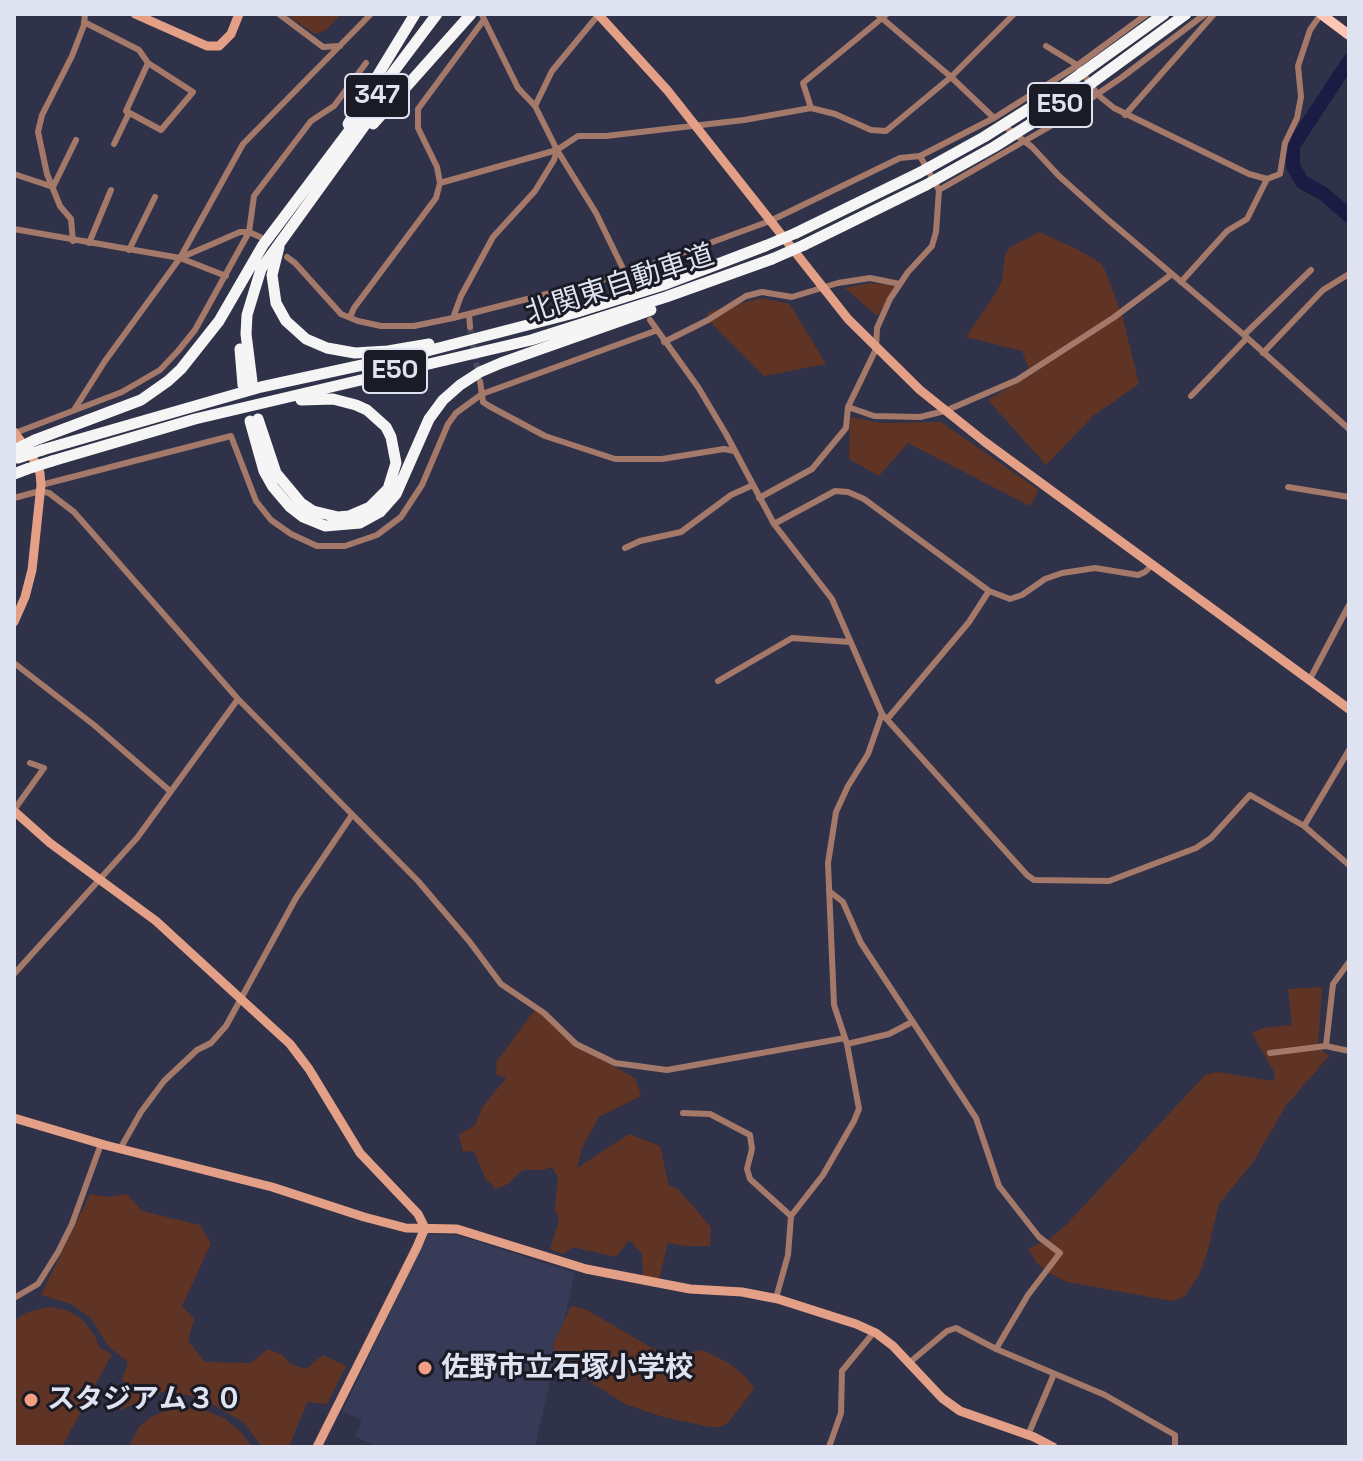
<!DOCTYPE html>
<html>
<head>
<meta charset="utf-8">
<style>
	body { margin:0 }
	#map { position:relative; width:1363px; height:1461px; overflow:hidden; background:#2f3248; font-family:"Space Grotesk",sans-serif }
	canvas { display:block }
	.frame { position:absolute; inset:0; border:16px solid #dfe2f0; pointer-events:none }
</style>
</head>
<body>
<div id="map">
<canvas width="1363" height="1461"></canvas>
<div class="frame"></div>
</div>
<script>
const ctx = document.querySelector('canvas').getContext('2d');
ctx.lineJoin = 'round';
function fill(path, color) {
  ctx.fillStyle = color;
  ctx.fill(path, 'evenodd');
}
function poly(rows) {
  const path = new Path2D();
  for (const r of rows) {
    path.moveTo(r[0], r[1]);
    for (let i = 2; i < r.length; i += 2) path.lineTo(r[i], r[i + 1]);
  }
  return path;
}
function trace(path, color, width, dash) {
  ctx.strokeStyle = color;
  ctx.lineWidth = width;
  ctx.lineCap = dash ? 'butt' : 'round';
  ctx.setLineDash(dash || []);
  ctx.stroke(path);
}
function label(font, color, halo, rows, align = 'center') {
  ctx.font = font + ' "Space Grotesk","Noto Sans JP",sans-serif';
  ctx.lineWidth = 6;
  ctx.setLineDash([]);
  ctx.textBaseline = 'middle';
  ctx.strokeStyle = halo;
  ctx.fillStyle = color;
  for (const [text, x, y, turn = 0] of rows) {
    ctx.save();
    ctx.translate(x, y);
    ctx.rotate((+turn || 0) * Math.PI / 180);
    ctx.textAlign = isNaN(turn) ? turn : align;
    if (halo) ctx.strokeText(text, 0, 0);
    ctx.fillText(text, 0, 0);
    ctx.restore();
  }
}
const built = poly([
	[428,1234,457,1235,575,1273,535,1447,380,1447,355,1437,362,1420,342,1412]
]);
const green = poly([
	[285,14,341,14,326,30,315,34],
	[1039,232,1077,249,1099,262,1105,270,1122,315,1139,384,1093,416,1046,465,988,400,1031,374,1022,351,966,337,997,291,1002,280,1005,255,1009,248],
	[870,283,896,286,877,316,845,288],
	[761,298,790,304,826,364,764,376,708,320,707,315,709,312],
	[850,417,881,423,941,422,1039,490,1030,506,908,443,879,476,849,459],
	[1322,987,1318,1047,1329,1056,1285,1107,1254,1161,1219,1204,1207,1253,1199,1275,1184,1297,1172,1301,1067,1282,1047,1272,1036,1262,1028,1249,1051,1238,1067,1224,1205,1075,1217,1072,1273,1081,1275,1074,1252,1033,1263,1028,1292,1025,1288,989],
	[536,1008,576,1044,636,1079,641,1096,599,1117,582,1148,577,1168,629,1134,660,1146,669,1186,678,1189,711,1227,710,1246,685,1246,668,1243,658,1283,643,1280,642,1253,629,1240,616,1257,573,1247,563,1254,550,1249,559,1220,555,1209,558,1177,551,1167,543,1170,523,1170,508,1184,496,1189,485,1178,474,1151,463,1152,459,1135,475,1125,482,1108,506,1078,496,1074,497,1061],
	[90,1194,106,1197,127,1194,142,1211,200,1225,211,1243,182,1306,194,1319,188,1341,205,1362,251,1363,268,1349,282,1355,292,1365,306,1369,323,1355,346,1366,327,1404,307,1402,289,1447,262,1447,243,1422,205,1400,167,1390,118,1411,132,1395,122,1379,128,1362,108,1346,91,1318,71,1304,41,1295],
	[571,1306,585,1309,666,1356,675,1357,702,1350,709,1353,730,1364,747,1378,754,1389,728,1423,720,1427,711,1427,663,1417,625,1404,583,1377,555,1355,553,1344],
	[50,1307,66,1310,81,1318,95,1336,100,1348,112,1354,62,1447,14,1447,14,1321,27,1312],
	[182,1408,205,1410,224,1418,241,1432,252,1447,129,1447,139,1427,151,1417,162,1412]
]);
const river = poly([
	[1349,61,1293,146,1293,166,1302,182,1324,194,1349,216]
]);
const streetTunnel = poly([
	[470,327,478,373]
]);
const street = poly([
	[279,14,323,47,340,46],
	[877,14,951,77,994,118],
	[482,15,518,88,535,106,557,150,596,213,631,285],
	[84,22,139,50,148,63,193,92,161,130,126,111,148,63],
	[1046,46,1077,65,1098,95,1114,108,1249,174,1267,179,1280,174,1285,143,1297,118,1301,97,1298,66,1310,30,1321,14],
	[535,106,552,71,599,14],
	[811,108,803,83,887,14],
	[1125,115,1214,14],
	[1003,125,1032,147,1059,176,1106,218,1244,335,1349,429],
	[114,144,129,113],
	[14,174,53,187,76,140],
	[440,183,557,150,578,136,606,136,744,120,811,108,835,114,871,130,886,131,951,77,1014,14],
	[939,190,1049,127,1121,78,1205,14],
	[14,229,180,258,226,276],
	[73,241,71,219,60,206,47,174,38,132,42,115,72,56,84,25,85,14],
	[89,243,111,190],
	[129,250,155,197],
	[287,257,295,263,341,314,358,321,381,326,414,326,453,318,625,274,770,221,900,158,920,156,994,118,1075,67,1147,14],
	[180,258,240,232,249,232,260,237],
	[1181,282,1227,231,1247,219,1267,179],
	[469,314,470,327],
	[350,317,354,308,436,198,440,183,437,167,418,128,418,109,483,21],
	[453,318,461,296,493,237,535,191,554,160,557,150],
	[650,320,698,387,726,434,774,524,832,599,882,714,1027,875,1034,880,1109,881,1196,848,1211,838,1250,795,1304,826,1349,865],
	[1244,335,1311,270],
	[664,342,708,320,746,296,762,292,792,297,838,283,870,278,900,284],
	[1263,353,1323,290,1349,274],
	[480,381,483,402,489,406,545,436,615,459,662,459,724,449,734,451],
	[1191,396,1247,338],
	[848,407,874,416,920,417,945,411,1017,380,1113,318,1172,274],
	[74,410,105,361,180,258,243,144,371,14],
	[15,433,122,392,160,370,178,351,195,330,249,232,254,196,311,121,334,106,366,63],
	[41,485,231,436,256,501,271,520,291,534,317,546,345,546,377,535,401,517,422,485,448,424,456,413,482,394,655,331],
	[1288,487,1349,497],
	[14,498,40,491,49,493,74,512,238,699,418,881,469,941,501,984,544,1013,576,1044,615,1063,667,1070,845,1038],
	[759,498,812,469,846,428,848,407,876,349,877,328,890,299,908,272,932,246,936,232,939,190,920,156],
	[774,524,835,491,848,492,864,499,989,591,1010,599,1022,595,1045,579,1062,573,1095,568,1138,575,1145,572,1152,565],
	[625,548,640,541,681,532,731,495,753,485],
	[14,663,94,725,170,791],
	[1310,679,1349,605],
	[718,681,792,638,850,642],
	[886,718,889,717,969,622,989,591],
	[14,810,44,768,30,763],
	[1304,826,1349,750],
	[829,891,843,902,861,943,976,1118,999,1186,1039,1237,1060,1253,1028,1295,996,1349],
	[14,974,137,838,238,699],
	[847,1044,889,1034,912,1022],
	[1326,1046,1333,984,1349,962],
	[1270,1053,1326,1046,1349,1051],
	[683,1113,710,1114,750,1135,752,1149,747,1169,750,1179,791,1216],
	[120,1149,141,1112,164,1081,197,1050,211,1043,226,1026,296,898,352,815],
	[14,1298,38,1284,58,1252,72,1224,101,1144],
	[776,1298,788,1255,791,1216,823,1175,854,1121,859,1109,847,1044,834,1005,828,863,836,812,848,786,868,754,882,714],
	[909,1363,947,1331,956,1328,996,1349,1105,1395,1175,1435,1175,1447],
	[1028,1435,1054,1374],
	[829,1447,841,1413,842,1371,874,1332]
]);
const secondary = poly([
	[135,14,207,46,219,46,231,34,239,14],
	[598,14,668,91,848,319,920,390,985,442,1349,709],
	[14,432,32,456,40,473,41,485,32,570,25,597,14,622],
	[14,811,50,843,156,921,290,1044,309,1069,360,1153,418,1214,425,1228,417,1247,317,1447],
	[14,1118,105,1145,272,1187,364,1217,406,1228,457,1229,586,1269,690,1289,742,1292,778,1299,856,1324,876,1333,893,1346,942,1398,960,1411,1034,1437,1053,1447]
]);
const primary = poly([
	[1321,14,1349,35]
]);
const highway = poly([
	[348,124,415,14],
	[373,124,471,14],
	[796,233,919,173],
	[804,245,926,185],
	[279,247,272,275,276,303,286,321,306,339,327,348,355,353,388,351,429,344],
	[240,349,243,385],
	[252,382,246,334,247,315,261,269,378,107],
	[258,419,276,473,301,503,313,511,338,517,349,516,370,507,388,489,396,463,391,437,386,427,367,410,356,405,333,399,301,400],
	[250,421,264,471,273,487,290,507,303,517,325,526,360,523,380,512,396,494,429,419,443,400,460,385,480,372,501,363,651,310],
	[35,440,141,400,168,381,181,369,219,321,263,245,437,14],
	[42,450,261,387,427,351,574,313,663,285,765,246],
	[52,461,195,419,531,340,666,297,772,259],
	[14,474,27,469]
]);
const highwayBridge = poly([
	[919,173,984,137,1057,91,1164,14],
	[926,185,994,147,1067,101,1186,14],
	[765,246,796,233],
	[772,259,804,245],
	[14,450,35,440],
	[18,458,42,450],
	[27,469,52,461]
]);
const markers = [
	[425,1368,8,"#f39f83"],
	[31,1400,8,"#f39f83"]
];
const shields = [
	[377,96,64],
	[1060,105,64],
	[395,371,64]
];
const shieldNames = [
	["347",377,96],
	["E50",1060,105],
	["E50",395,371]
];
const streetNames = [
	["北関東自動車道",620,285,-18]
];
const poiNames = [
	["佐野市立石塚小学校",441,1368],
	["スタジアム３０",47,1400]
];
fill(built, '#373b57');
fill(green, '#603425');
trace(river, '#1a1c44', 14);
trace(streetTunnel, '#494c61', 6, [6, 3]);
trace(street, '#a5796a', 6);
trace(secondary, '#e49f87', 9);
trace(primary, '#fdc7b5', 10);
trace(highway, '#f5f5f5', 11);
trace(highwayBridge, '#f5f5f5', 11);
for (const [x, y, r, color] of markers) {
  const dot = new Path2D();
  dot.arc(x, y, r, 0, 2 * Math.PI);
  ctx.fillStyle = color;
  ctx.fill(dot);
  trace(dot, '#1a1b25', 3);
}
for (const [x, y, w] of shields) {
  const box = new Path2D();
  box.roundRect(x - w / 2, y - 22, w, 44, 6);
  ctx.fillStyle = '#1a1b25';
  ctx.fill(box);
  trace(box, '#dfe2f0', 2);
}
label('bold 26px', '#dfe2f0', null, shieldNames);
label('28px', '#dfe2f0', '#1a1b25', streetNames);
label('bold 28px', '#dfe2f0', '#1a1b25', poiNames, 'left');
</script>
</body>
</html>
